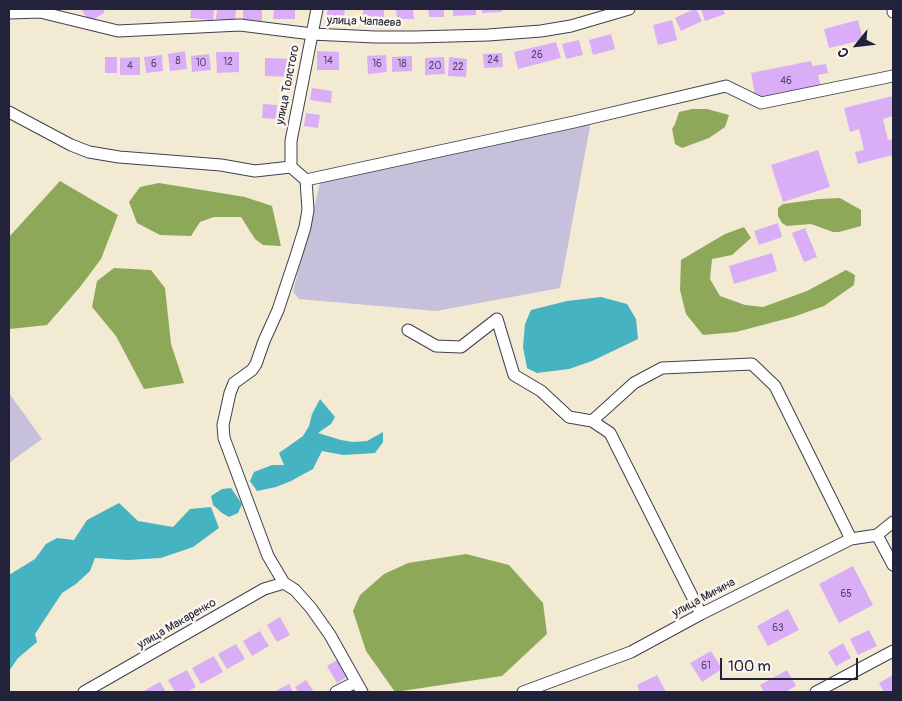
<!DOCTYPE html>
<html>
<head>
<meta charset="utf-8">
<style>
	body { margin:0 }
	#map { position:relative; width:902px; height:701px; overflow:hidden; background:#f2ead2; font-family:Pangolin,sans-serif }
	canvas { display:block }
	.frame { position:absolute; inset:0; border:10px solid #22223b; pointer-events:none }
	.north { position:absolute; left:832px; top:20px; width:50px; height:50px; -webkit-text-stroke:4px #fbf7ec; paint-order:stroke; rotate:241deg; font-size:14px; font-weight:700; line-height:20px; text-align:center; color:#22223b }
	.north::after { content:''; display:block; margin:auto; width:18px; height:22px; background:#22223b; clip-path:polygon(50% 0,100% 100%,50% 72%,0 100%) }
	.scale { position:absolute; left:720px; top:658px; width:138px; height:22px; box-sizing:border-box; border:2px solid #22223b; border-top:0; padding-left:6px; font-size:15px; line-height:18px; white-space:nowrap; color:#22223b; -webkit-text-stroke:4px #fbf7ec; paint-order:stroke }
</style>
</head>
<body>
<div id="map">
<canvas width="902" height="701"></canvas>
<div class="frame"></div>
<div class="north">С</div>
<div class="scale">100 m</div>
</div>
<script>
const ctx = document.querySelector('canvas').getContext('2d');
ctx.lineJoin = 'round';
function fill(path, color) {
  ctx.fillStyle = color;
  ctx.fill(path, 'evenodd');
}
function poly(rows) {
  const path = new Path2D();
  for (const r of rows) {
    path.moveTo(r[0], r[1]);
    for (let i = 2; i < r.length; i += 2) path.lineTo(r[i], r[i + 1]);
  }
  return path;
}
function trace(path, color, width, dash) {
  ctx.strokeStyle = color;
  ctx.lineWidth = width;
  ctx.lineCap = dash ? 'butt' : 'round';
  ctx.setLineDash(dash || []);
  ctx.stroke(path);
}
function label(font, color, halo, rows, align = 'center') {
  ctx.font = font + ' Pangolin,sans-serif';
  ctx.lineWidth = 5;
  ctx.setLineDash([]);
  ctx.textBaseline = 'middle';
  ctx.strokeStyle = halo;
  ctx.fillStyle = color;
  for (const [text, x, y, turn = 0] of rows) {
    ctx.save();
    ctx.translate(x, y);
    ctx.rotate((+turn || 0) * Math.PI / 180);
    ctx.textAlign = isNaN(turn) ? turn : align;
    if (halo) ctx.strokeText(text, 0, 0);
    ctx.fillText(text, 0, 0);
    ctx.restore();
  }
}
const industrial = poly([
	[591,121,560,288,436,311,299,299,293,292,321,179],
	[9,393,42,439,9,463]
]);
const forest = poly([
	[692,109,707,109,729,115,725,127,709,138,682,148,675,144,672,129,675,124,679,112],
	[60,181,118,215,101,259,80,287,47,325,10,329,9,328,9,237],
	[159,183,245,197,272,206,281,246,263,245,255,239,241,217,214,217,200,222,191,236,160,235,137,223,129,202,140,187],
	[840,198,861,210,861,226,839,232,833,232,811,224,787,226,782,223,778,216,778,208,783,204,819,199],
	[744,227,751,238,732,255,712,259,710,279,720,296,745,305,763,307,807,291,846,270,855,275,854,285,824,306,793,317,736,332,703,335,686,314,680,290,681,260,725,234],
	[114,268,151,270,165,288,171,344,184,383,144,389,116,336,92,307,97,281],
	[466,554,509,565,543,603,547,634,502,676,395,692,366,651,353,611,360,595,384,574,408,563]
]);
const water = poly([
	[601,297,627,304,636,319,638,339,592,361,569,369,537,373,527,368,523,347,525,324,531,310,567,301],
	[320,399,335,417,331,424,318,433,341,440,353,442,367,441,383,432,383,442,375,453,343,455,322,451,313,469,291,481,276,487,257,491,250,481,254,472,272,465,284,465,279,453,303,436,309,426,312,414],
	[231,488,242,504,238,513,229,517,222,513,213,505,211,496,222,489],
	[119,503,138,521,173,527,190,509,211,507,219,528,193,547,161,558,128,560,95,558,90,571,76,584,62,593,35,634,37,642,18,658,9,671,9,575,35,559,46,544,57,538,74,540,87,520]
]);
const building = poly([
	[81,9,102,9,105,12,90,22],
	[191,9,214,9,213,20,190,18],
	[217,9,236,9,235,21,216,19],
	[243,9,262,9,262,21,243,21],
	[274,9,295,9,295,19,273,19],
	[328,9,345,9,343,25,325,23],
	[363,9,384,9,384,22,363,22],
	[396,9,413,9,414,19,397,19],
	[428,9,444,9,444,17,429,17],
	[453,9,476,9,476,15,453,16],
	[482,9,502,9,502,12,482,13],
	[694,9,696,9,702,21,681,31,675,18],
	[701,9,723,9,725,14,705,21],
	[672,20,677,40,658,45,653,25],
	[858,20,863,40,829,48,824,29],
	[611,34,615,49,593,55,589,40],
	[579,40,583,55,566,59,562,44],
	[556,42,561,58,518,69,514,52],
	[185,51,187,69,170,71,168,54],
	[317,51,339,52,339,70,317,70],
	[216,52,239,52,239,72,217,73],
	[502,53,503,67,484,68,483,54],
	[209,54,211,70,192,72,191,56],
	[162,55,163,71,146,73,144,57],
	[386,55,387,72,368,74,367,56],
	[412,56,412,71,392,72,392,57],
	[105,57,117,57,117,73,105,73],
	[140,57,140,75,120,75,120,58],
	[444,57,445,74,425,75,425,58],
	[449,57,467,59,466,77,448,76],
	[265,58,291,59,290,77,265,76],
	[811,61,812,66,826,64,828,73,818,75,821,88,756,100,751,73],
	[312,88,332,91,331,103,310,100],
	[893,96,893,116,883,119,888,140,893,139,893,155,858,164,855,152,864,150,859,129,850,132,844,108],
	[263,104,277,105,276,119,262,118],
	[306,113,320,115,318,128,304,126],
	[818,150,830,187,783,202,771,165],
	[778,223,782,237,759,245,754,231],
	[805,228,817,257,804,262,792,233],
	[772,253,777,271,734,284,729,266],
	[853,566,873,605,839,623,819,584],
	[788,609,799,630,768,646,757,626],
	[280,617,290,635,277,642,267,625],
	[869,630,877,646,858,655,850,639],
	[260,631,269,646,252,656,243,641],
	[843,643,851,658,836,666,828,652],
	[236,644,245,659,227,669,218,654],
	[711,651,722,669,702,682,690,663],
	[214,656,223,672,201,684,192,668],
	[339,659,349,676,337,683,327,666],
	[187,670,196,687,187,692,175,692,168,680],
	[787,670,796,686,785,692,764,692,760,685],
	[657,675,666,692,640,692,637,685],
	[893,675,893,692,884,692,879,683],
	[306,680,314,692,298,692,295,687],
	[160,682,166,692,142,692],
	[289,684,293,692,274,692]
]);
const minor = poly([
	[893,9,893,12],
	[9,13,40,12,118,31,240,25,312,34,375,37,415,37,488,35,541,31,571,26,629,9],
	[9,112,71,145,89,152,119,157,221,165,255,171,291,167,306,180,574,122,726,86,761,103,893,76],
	[291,167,291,141,317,9],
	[306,180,308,210,305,227,296,256,278,310,264,341,256,364,252,370,234,383,230,393,223,425,224,438,268,556,284,583,295,590,311,608,330,635,362,692],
	[408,330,436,346,461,347,497,319,514,375,541,391,569,417,592,421,610,433,701,614],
	[592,421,634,383,662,368,752,364,775,386,851,539],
	[877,535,893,565],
	[84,692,264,589,284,583],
	[336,692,356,682],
	[523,692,631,652,701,614,851,539,877,535,893,522],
	[816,692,893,651]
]);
const numberNames = [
	["26",537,55],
	["24",493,60],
	["8",178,61],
	["14",328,61],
	["12",228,62],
	["10",201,63],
	["6",154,64],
	["16",377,64],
	["18",402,64],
	["4",130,66],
	["20",435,66],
	["22",458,67],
	["46",786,81],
	["65",846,594],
	["63",778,628],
	["61",706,666]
];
const streetNames = [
	["улица Чапаева",364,22,2],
	["улица Толстого",288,85,-79],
	["улица Минина",704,598,-28],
	["улица Макаренко",177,624,-30]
];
fill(industrial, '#c6c0da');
fill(forest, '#8ea85a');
fill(water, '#45b3c1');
fill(building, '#daaef6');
trace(minor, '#414052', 13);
trace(minor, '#fff', 11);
label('10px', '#50456a', null, numberNames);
label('12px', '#22223b', '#fbf7ec', streetNames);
</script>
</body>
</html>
